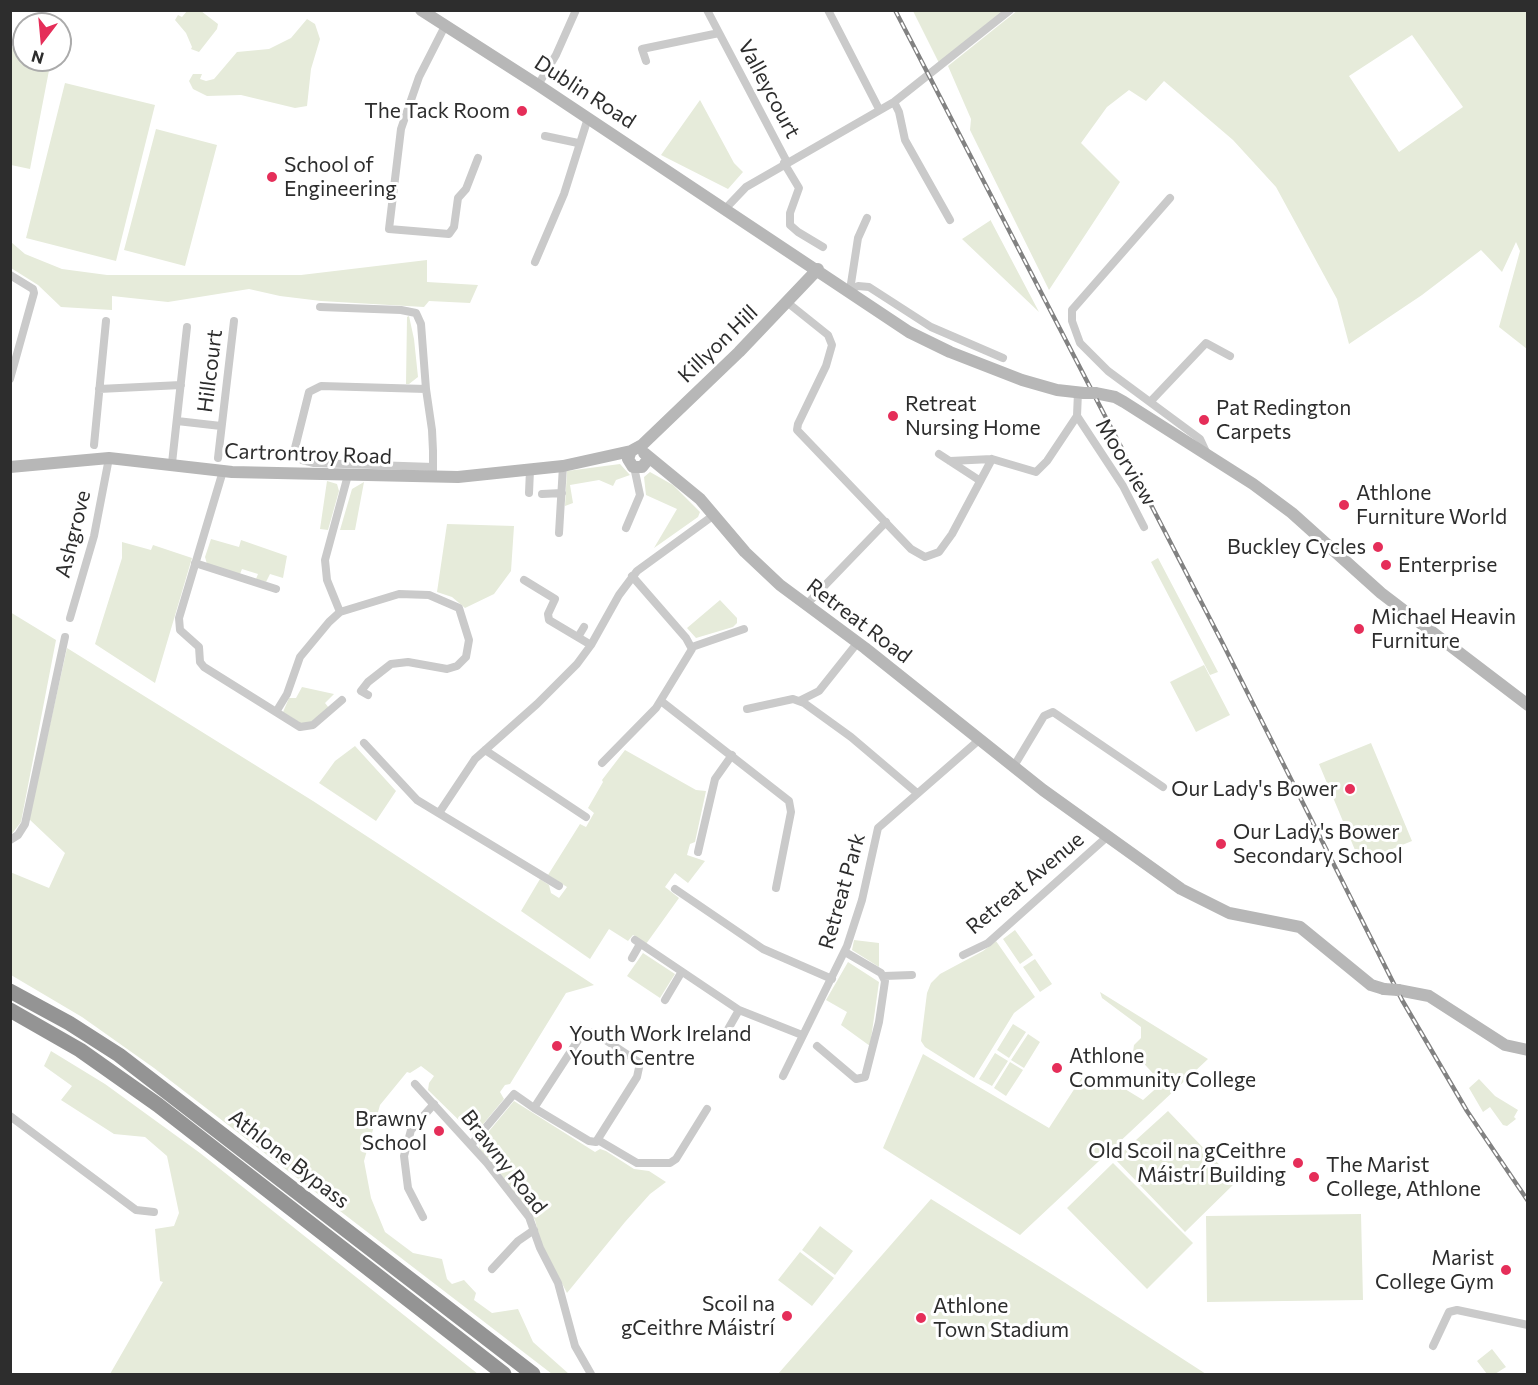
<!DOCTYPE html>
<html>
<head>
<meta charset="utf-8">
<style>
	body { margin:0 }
	#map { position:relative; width:1538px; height:1385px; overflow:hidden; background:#fff; font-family:Commissioner,sans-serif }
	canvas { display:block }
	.frame { position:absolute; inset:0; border:12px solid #2d2d2d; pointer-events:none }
	.north { position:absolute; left:12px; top:12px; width:60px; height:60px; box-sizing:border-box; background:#fff; border:2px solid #ababab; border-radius:50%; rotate:196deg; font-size:16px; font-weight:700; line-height:24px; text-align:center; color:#2d2d2d }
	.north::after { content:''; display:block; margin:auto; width:21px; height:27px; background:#e52e59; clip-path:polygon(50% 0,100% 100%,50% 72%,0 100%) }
</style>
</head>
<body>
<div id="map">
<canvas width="1538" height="1385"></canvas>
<div class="frame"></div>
<div class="north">N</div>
</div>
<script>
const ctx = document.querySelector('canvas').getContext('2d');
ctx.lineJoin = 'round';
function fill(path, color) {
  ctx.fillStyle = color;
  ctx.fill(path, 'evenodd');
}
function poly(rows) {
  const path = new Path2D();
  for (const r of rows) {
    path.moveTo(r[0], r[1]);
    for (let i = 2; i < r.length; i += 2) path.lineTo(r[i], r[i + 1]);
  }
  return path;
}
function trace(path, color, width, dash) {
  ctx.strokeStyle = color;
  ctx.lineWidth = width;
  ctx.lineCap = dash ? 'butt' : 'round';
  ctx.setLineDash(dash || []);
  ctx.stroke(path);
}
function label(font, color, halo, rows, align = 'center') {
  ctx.font = font + ' Commissioner,sans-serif';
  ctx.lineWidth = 6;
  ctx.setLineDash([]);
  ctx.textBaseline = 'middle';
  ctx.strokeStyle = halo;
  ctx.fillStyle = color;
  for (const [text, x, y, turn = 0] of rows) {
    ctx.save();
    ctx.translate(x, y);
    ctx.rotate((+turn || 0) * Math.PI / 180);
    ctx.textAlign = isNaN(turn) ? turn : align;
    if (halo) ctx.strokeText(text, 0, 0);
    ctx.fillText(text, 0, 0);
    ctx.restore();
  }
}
const green = poly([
	[1018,10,1527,11,1527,349,1499,327,1520,251,1516,242,1502,272,1481,250,1422,295,1349,344,1337,299,1276,187,1233,140,1164,81,1146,101,1129,90,1107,107,1081,143,1120,182,1049,290,970,130,971,119,948,66],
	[1412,35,1463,107,1399,152,1349,76],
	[187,11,201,11,218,24,217,29,199,52,191,49,192,47,186,33,175,20,178,15,182,17],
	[913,11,1004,11,939,63],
	[307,19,315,24,320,39,311,69,307,106,295,108,241,95,207,96,193,89,189,81,193,74,202,74,200,79,206,81,214,79,237,52,269,49,291,38],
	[10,47,24,49,24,60,51,60,30,169,11,165],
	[65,83,155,105,116,261,26,238],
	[700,100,734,163,743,172,728,189,661,155],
	[156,129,217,145,185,266,124,250],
	[991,220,991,221,1039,312,962,239],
	[11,242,25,254,62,269,107,275,301,275,427,260,427,282,478,285,470,303,429,301,424,307,321,301,280,296,249,289,168,302,112,296,112,310,61,307,38,285,11,268],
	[409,316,414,339,418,377,409,384,406,384,407,317],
	[620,464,630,475,616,480,613,486,599,480,570,485,573,503,565,506,567,471],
	[650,472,673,485,700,512,698,517,654,548,677,509,646,495,644,477],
	[327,481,337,484,339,491,328,530,320,529],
	[364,482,355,530,340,530,352,489],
	[447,524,514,526,511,571,494,594,465,608,452,597,437,592],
	[211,539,239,547,241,540,287,556,283,578,270,574,266,582,256,579,258,574,242,569,240,574,207,564,205,557],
	[122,542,151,550,153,545,192,558,155,683,95,644,122,558],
	[1158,558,1218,672,1210,675,1151,562],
	[720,600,737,618,737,623,733,627,696,638,687,628],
	[10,612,56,640,21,822,11,835],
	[67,648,313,801,594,985,566,993,510,1084,505,1085,500,1092,504,1099,474,1135,428,1090,429,1083,434,1076,421,1066,410,1073,407,1072,380,1105,364,1161,371,1198,385,1232,413,1253,442,1259,447,1279,452,1284,464,1280,476,1293,474,1300,492,1313,518,1309,533,1342,569,1374,552,1374,154,1068,82,1017,11,975,10,872,49,888,65,853,29,819],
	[1204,665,1230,715,1196,732,1170,682],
	[302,687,334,694,325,703,329,708,311,722,302,724,283,712,289,698,296,698],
	[1371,743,1412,841,1360,862,1319,764],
	[355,746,396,791,376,821,319,783,335,761],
	[625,750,696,790,706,791,695,842,690,844,687,855,705,861,688,883,675,873,665,887,679,898,646,944,633,935,628,941,609,929,590,959,521,911,540,879,549,885,551,893,559,898,567,887,548,875,580,824,586,827,594,813,588,808,603,782,602,780],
	[1015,930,1033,955,1020,964,1003,939],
	[854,940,879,943,879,967,852,950],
	[996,941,1035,997,1014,1013,974,1078,925,1047,921,1041,927,993,931,983,940,974,983,951],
	[643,953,675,974,660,998,627,976],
	[1035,959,1052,984,1040,992,1023,967],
	[848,962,879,982,870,1046,841,1025,847,1012,826,1000],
	[1100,992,1208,1059,1020,1235,883,1148,923,1054,1049,1128,1084,1074,1095,1084,1102,1075,1143,1100,1162,1083,1133,1052,1134,1045,1141,1038,1141,1027,1102,998],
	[1013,1024,1026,1032,1009,1058,997,1050],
	[1028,1034,1040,1042,1024,1068,1011,1060],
	[51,1051,105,1084,200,1153,478,1374,110,1374,163,1282,160,1281,155,1229,174,1226,179,1213,167,1156,145,1137,114,1134,61,1100,72,1086,44,1066],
	[995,1053,1008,1061,992,1086,979,1079],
	[1010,1062,1023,1070,1006,1096,994,1088],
	[1479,1079,1495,1096,1518,1110,1514,1117,1516,1119,1507,1126,1503,1125,1490,1107,1483,1112,1469,1088],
	[514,1101,595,1152,600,1149,606,1151,634,1169,649,1171,666,1182,650,1194,625,1222,567,1293,541,1243,535,1220,479,1148,480,1142],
	[1168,1111,1236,1182,1185,1232,1115,1159],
	[1113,1163,1193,1243,1147,1289,1067,1208],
	[931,1199,1053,1275,1206,1374,778,1374],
	[1361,1214,1363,1300,1207,1302,1206,1216],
	[820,1226,853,1251,835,1275,802,1250],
	[800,1252,834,1278,812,1306,778,1280],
	[1492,1349,1506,1367,1495,1374,1487,1374,1477,1361]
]);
const street = poly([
	[707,10,787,162],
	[828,10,879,109],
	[445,26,419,77,401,129,389,229,449,234,454,227,458,198,466,189,478,158],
	[646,61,642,49,719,33],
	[538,85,556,55,576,10],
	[894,102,899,112,905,140,950,220],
	[545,136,578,143],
	[784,163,799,188,790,213,790,225,798,232,823,247],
	[1170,198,1072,310,1072,321,1080,343,1108,371,1200,439,1207,454],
	[726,208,746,187,894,102,1010,10],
	[535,262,564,194,588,118],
	[10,275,33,289,34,293,10,379],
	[850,290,858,286,869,287,931,327,1003,358],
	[850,290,858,238,867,218],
	[788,303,828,335,832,345,826,366,798,424,797,430,911,549,925,557,939,552,952,534,992,459],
	[320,307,401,310,416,313,421,324,426,389],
	[99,389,181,385],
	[1078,392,1077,416,1123,486,1144,527],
	[1151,401,1206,343,1230,356],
	[177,421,221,426],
	[94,445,106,321],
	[939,454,979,480],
	[218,458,234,321],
	[950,461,992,459,1036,472,1047,461,1077,416],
	[172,463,187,327],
	[433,467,314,463,302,460,295,448,309,392,321,386,426,389,432,430,433,451,433,471,434,477],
	[223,471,179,618,180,630,199,647,200,662,204,667,300,727,313,725,342,700],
	[348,475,325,560,327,580,340,612,399,594,429,595,459,608,469,640,466,657,457,666,447,669,408,662,391,664,368,682,361,691,368,695],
	[529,493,530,470],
	[542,494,562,493],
	[626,528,640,495,634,467],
	[559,533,563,466],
	[195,563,276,589],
	[524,580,555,599,548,614,549,620,591,645],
	[806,605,886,522],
	[70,618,94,536,109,458],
	[578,637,584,627],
	[692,647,744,629],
	[661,701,789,801,791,812,776,888],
	[799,701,819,691,858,642],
	[747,709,793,699,804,703,851,737,917,793],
	[276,712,287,694,300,657,329,622,340,612],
	[364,743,417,800,559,886],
	[485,750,586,817],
	[602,763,656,708,692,649,686,638,632,576],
	[1014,766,1044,716,1053,712,1163,787],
	[439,813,475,759,537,704,577,664,591,645,619,595,637,571,714,515],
	[10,840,18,835,25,824,65,637],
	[698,852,715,779,732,755],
	[675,889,763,949,832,979],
	[635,940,739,1010,802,1035],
	[963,955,988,943,1108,836],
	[632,958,640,944],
	[884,976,912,975],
	[665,1000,681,973],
	[723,1038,739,1010],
	[817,1046,856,1079,865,1077,879,1022,885,981,881,973,845,952],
	[783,1076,847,946,862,900,878,828,979,740],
	[415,1084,487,1163,529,1217,540,1248,558,1283,575,1346,591,1374],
	[10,1116,136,1210,154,1212],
	[598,1140,637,1163,670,1163,676,1159,707,1109],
	[471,1145,514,1094,534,1108,589,1141,596,1142,637,1077,640,1063,595,1033,584,1031,534,1108],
	[423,1217,408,1188,404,1156,411,1130,434,1104],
	[492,1269,518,1241,534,1230],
	[1433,1346,1449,1312,1457,1310,1528,1325]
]);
const secondary = poly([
	[421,10,538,85,909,332,950,352,1022,380,1057,390,1084,393],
	[1095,393,1115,397,1124,402,1253,484,1292,513,1381,593,1528,705],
	[631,451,628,459,633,467,642,467,646,462],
	[644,453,700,499,745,552,780,585,865,648,1043,790,1181,889,1229,913,1300,927,1371,985,1384,989],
	[10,467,109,458,232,472,458,477,563,466,631,451,642,445,739,352,818,269],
	[1398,990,1429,996,1505,1045,1528,1050]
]);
const highway = poly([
	[10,991,69,1023,119,1055,533,1374],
	[10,1010,80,1050,158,1105,504,1374]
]);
const rail = poly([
	[895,10,1224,646,1402,1000,1467,1111,1528,1201]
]);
const secondaryBridge = poly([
	[1084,393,1095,393],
	[1384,989,1398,990]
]);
const markers = [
	[522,111,6,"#e52e59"],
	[272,177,6,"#e52e59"],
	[893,416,6,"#e52e59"],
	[1204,420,6,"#e52e59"],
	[1344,505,6,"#e52e59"],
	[1378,547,6,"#e52e59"],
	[1386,565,6,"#e52e59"],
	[1359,629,6,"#e52e59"],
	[1350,789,6,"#e52e59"],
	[1221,844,6,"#e52e59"],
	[557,1046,6,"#e52e59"],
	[1057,1068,6,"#e52e59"],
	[439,1131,6,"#e52e59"],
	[1298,1163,6,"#e52e59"],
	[1314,1177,6,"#e52e59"],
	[1506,1270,6,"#e52e59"],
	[787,1316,6,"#e52e59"],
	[921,1318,6,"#e52e59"]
];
const streetNames = [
	["Valleycourt",769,89,62],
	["Dublin Road",585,92,33],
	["Killyon Hill",718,344,-44],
	["Hillcourt",210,371,-83],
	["Cartrontroy Road",308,454,2],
	["Moorview",1126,462,59],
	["Ashgrove",73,534,-76],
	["Retreat Road",859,621,37],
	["Retreat Avenue",1025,883,-40],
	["Retreat Park",842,891,-74],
	["Athlone Bypass",289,1159,38],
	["Brawny Road",504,1162,52]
];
const poiNames = [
	["The Tack Room",510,111,"right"],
	["School of",284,165],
	["Engineering",284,189],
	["Retreat",905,404],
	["Nursing Home",905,428],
	["Pat Redington",1216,408],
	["Carpets",1216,432],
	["Athlone",1356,493],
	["Furniture World",1356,517],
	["Buckley Cycles",1366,547,"right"],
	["Enterprise",1398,565],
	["Michael Heavin",1371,617],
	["Furniture",1371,641],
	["Our Lady's Bower",1338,789,"right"],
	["Our Lady's Bower",1233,832],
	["Secondary School",1233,856],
	["Youth Work Ireland",569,1034],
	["Youth Centre",569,1058],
	["Athlone",1069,1056],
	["Community College",1069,1080],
	["Brawny",427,1119,"right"],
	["School",427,1143,"right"],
	["Old Scoil na gCeithre",1286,1151,"right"],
	["Máistrí Building",1286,1175,"right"],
	["The Marist",1326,1165],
	["College, Athlone",1326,1189],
	["Marist",1494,1258,"right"],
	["College Gym",1494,1282,"right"],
	["Scoil na",775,1304,"right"],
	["gCeithre Máistrí",775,1328,"right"],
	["Athlone",933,1306],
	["Town Stadium",933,1330]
];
fill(green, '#e6ebda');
trace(street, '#cacaca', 8);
trace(secondary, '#b7b7b7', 12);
trace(highway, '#949494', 15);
trace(rail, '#828282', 4.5);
trace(rail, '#fff', 2, [7]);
trace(secondaryBridge, '#b7b7b7', 12);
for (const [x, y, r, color] of markers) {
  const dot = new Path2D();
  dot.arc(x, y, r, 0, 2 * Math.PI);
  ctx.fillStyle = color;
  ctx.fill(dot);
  trace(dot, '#fff', 2);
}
label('21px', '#2d2d2d', '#fff', streetNames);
label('21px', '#2d2d2d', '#fff', poiNames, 'left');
</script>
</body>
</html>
